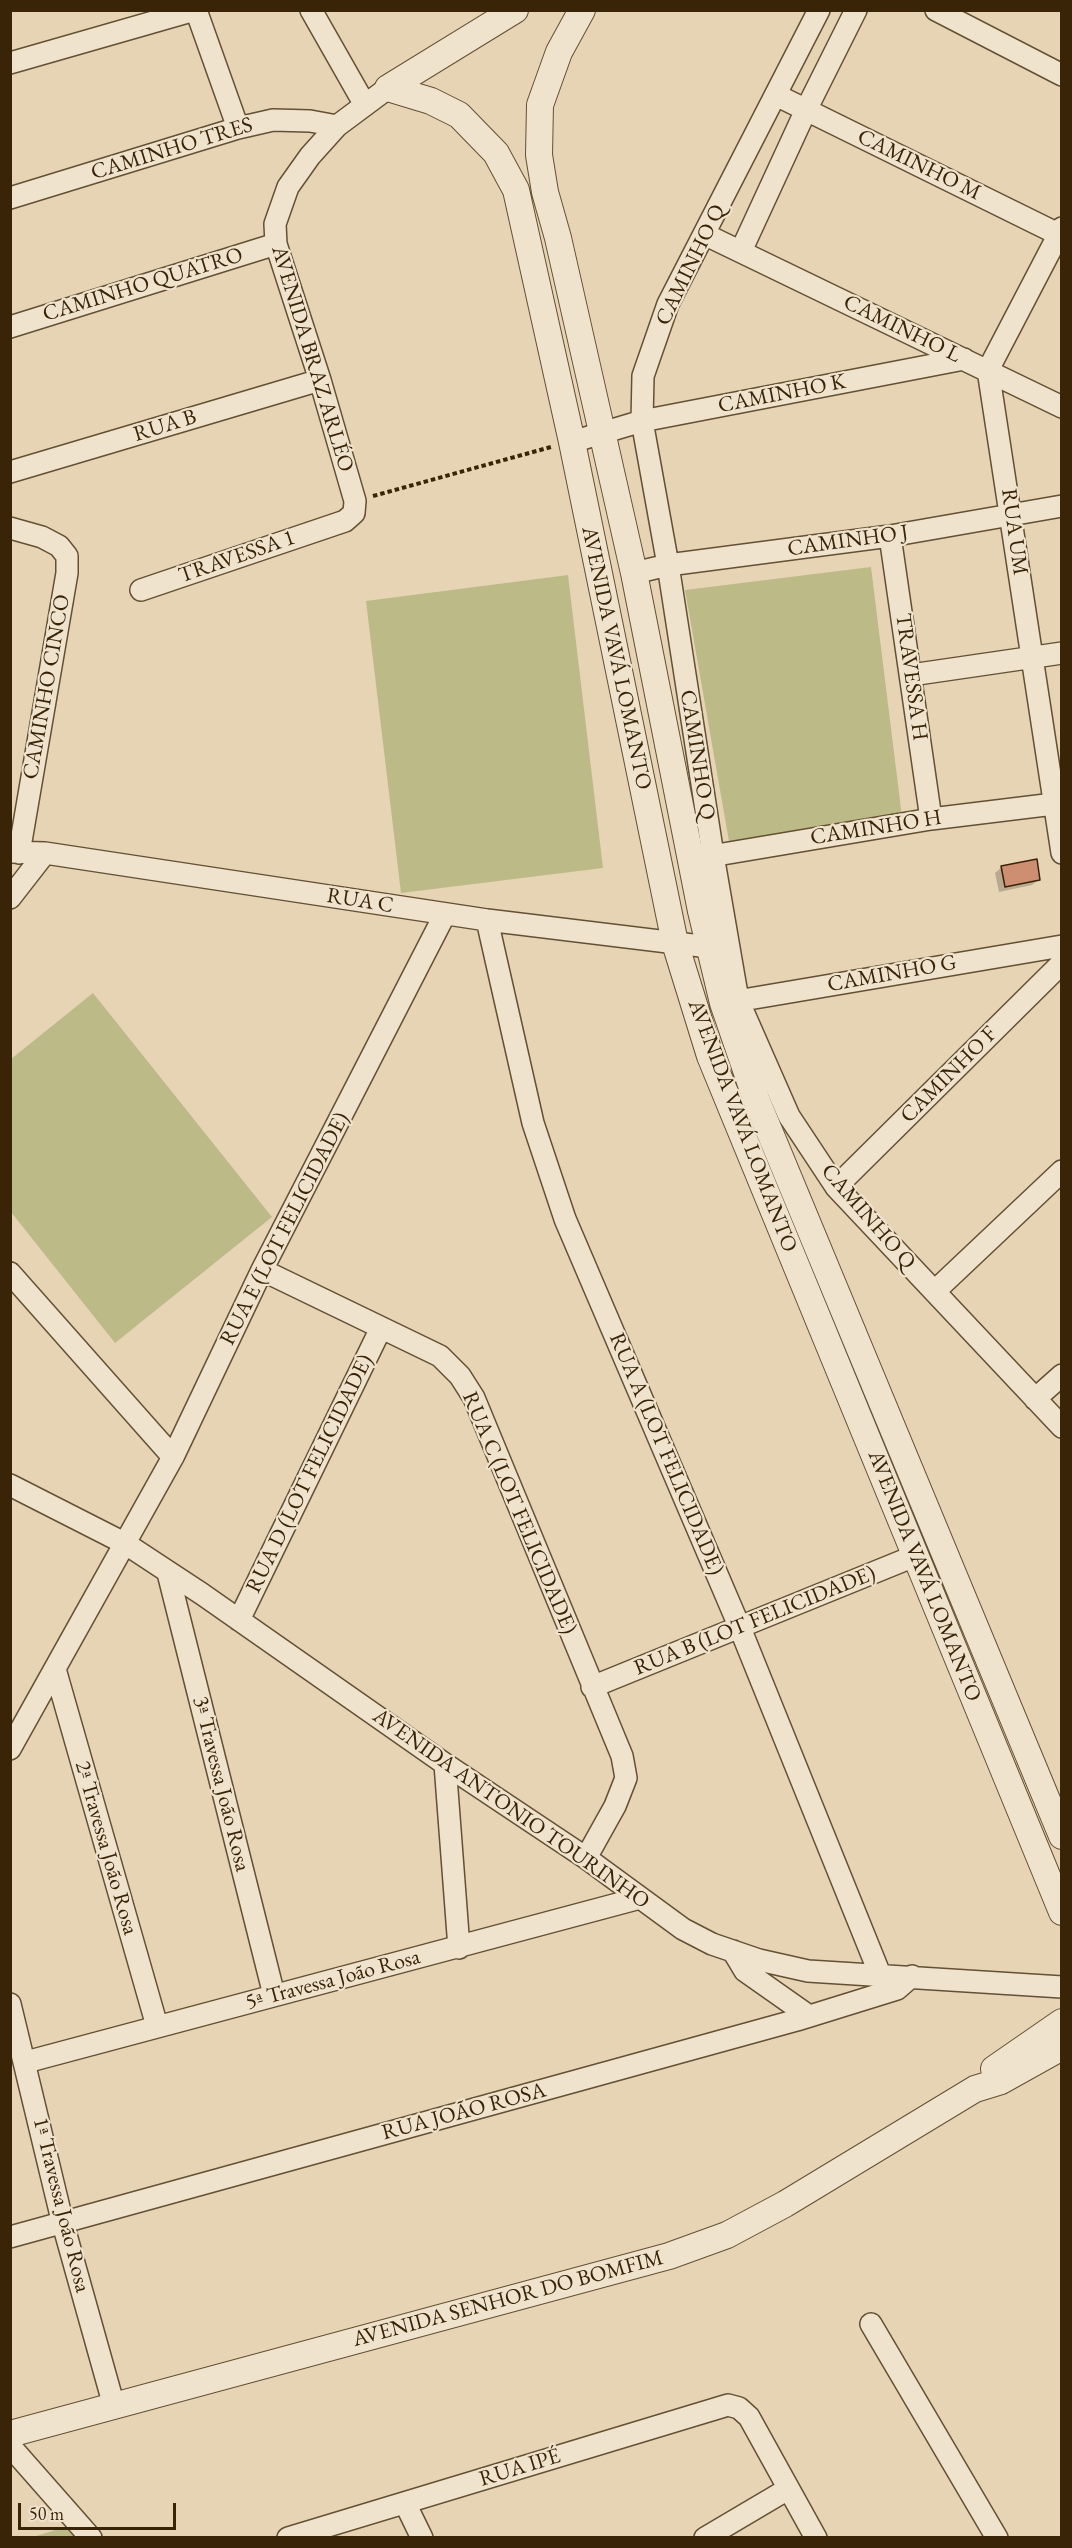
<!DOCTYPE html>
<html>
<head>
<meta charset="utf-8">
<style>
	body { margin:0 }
	#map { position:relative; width:1072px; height:2548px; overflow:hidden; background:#e6d4b4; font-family:"EB Garamond",serif }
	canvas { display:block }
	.frame { position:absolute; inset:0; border:12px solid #392408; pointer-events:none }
	.scale { position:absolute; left:18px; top:2503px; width:158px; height:27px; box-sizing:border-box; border:3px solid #392408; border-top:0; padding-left:8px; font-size:18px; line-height:21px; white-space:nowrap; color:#392408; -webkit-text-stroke:4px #efe3ce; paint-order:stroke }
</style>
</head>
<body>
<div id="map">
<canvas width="1072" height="2548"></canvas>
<div class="frame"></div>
<div class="scale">50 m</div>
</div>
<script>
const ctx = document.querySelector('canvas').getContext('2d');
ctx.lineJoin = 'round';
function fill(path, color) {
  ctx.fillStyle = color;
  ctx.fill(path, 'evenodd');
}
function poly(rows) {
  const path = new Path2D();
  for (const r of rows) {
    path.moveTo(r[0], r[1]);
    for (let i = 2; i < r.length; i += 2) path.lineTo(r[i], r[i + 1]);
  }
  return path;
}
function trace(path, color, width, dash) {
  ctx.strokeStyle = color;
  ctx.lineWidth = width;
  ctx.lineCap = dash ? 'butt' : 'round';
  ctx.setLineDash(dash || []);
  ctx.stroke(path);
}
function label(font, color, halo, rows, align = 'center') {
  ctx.font = font + ' "EB Garamond",serif';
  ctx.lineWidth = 4.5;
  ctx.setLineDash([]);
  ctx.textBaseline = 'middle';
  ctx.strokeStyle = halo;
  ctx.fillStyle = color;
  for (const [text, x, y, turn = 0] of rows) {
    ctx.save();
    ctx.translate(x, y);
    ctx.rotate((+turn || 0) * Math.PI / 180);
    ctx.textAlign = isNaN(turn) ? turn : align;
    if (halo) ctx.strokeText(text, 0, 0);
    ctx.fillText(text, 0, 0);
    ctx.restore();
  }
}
const green = poly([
	[871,567,902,817,730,847,685,590],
	[568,575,603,868,401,893,366,601],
	[93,993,272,1217,115,1343,11,1212,11,1059],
	[65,2527,75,2537,33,2537]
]);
const shadow = poly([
	[1002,867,1039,879,1032,885,999,892,995,873]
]);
const building = poly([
	[1037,859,1040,880,1005,887,1001,866,1037,859]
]);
const path = poly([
	[373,496,551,447]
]);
const minor = poly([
	[196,10,238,128],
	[311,10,365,105],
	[819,10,668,304,643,376,642,421,668,565,713,855,738,1000,789,1116,836,1187,1062,1427],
	[936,10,1062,75],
	[10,63,195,10],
	[776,95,1062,236],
	[10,198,238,128,273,120,310,121,337,126],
	[1062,228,988,370,1062,853],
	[704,234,1062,407],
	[741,251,806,110,856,10],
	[10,327,276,244],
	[572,442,642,421,964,359],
	[10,472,320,380],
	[10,528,42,537,59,546,67,556,67,573,19,853],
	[890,536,931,819],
	[634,573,668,565,890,536,1062,506],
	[141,590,345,521,354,513,355,501,320,380,276,244,275,224,288,187,310,156,337,126,388,88],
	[911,675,1062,653],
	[10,852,45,853,487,920,709,947],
	[699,858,931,819,1062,803],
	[10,898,45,853],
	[487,920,533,1123,565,1219,740,1628,881,1977],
	[725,1003,1062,946],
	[836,1187,1062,963],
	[262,1270,440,1356,460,1376,474,1398,622,1756,626,1778,615,1806,586,1858],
	[10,1273,173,1457],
	[935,1291,1062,1171],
	[1035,1399,1062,1375],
	[10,1485,126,1544,202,1594,445,1764,586,1858,683,1929,712,1944,759,1960,808,1971,1062,1987],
	[168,1573,274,1995],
	[239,1620,381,1328],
	[55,1669,157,2026],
	[592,1687,917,1555],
	[10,1749,173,1457,262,1270,445,914],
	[445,1764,459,1948],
	[733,1951,745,1971,809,2016],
	[10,2004,63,2224,114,2406],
	[26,2062,640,1898],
	[10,2237,797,2020,897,1989,912,1976],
	[871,2324,997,2538],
	[10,2446,91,2538],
	[405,2503,422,2538],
	[288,2538,728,2405,739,2408,749,2417,816,2538],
	[705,2538,788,2489]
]);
const tertiary = poly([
	[582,10,559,52,540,105,539,155,545,192,558,238,634,573,701,911,723,1003,756,1099,1062,1836],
	[388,88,431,101,459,115,496,153,516,190,572,442,675,943,710,1056,1062,1912],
	[388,88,515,10],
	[994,2069,1062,2022],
	[10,2434,669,2256,727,2235,785,2204,975,2089,1001,2081,1062,2047]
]);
const streetNames = [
	["CAMINHO TRES",172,149,-17],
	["CAMINHO M",919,165,26],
	["CAMINHO Q",691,265,-64],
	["CAMINHO QUATRO",143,285,-17],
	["CAMINHO L",902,329,26],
	["AVENIDA BRAZ ARLÉO",312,359,73],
	["CAMINHO K",782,394,-11],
	["RUA B",165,426,-17],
	["RUA UM",1014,532,82],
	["CAMINHO J",848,541,-8],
	["TRAVESSA 1",237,557,-19],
	["AVENIDA VAVÁ LOMANTO",616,658,78],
	["TRAVESSA H",911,677,82],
	["CAMINHO CINCO",47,687,-80],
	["CAMINHO Q",697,755,81],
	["CAMINHO H",876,828,-9],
	["RUA C",360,901,9],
	["CAMINHO G",892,974,-10],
	["CAMINHO F",949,1075,-45],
	["AVENIDA VAVÁ LOMANTO",742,1126,69],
	["CAMINHO Q",868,1217,49],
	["RUA E (LOT FELICIDADE)",285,1229,-63],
	["RUA A (LOT FELICIDADE)",666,1454,67],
	["RUA D (LOT FELICIDADE)",310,1474,-64],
	["RUA C (LOT FELICIDADE)",519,1513,67],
	["AVENIDA VAVÁ LOMANTO",924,1576,68],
	["RUA B (LOT FELICIDADE)",755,1621,-22],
	["3ª Travessa João Rosa",221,1784,76],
	["AVENIDA ANTONIO TOURINHO",511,1809,35],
	["2ª Travessa João Rosa",106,1848,74],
	["5ª Travessa João Rosa",333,1980,-15],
	["RUA JOÃO ROSA",464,2112,-15],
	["1ª Travessa João Rosa",61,2205,76],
	["AVENIDA SENHOR DO BOMFIM",508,2299,-15],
	["RUA IPÉ",520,2468,-17]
];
fill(green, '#bcbb88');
fill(shadow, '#0003');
fill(building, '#ce8e71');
trace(building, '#392408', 1.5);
trace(minor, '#645033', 24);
trace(tertiary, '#645033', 28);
trace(path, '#392408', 4, [4.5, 3]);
trace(minor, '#efe3ce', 21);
trace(tertiary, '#efe3ce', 26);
label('22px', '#392408', '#efe3ce', streetNames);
</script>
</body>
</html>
